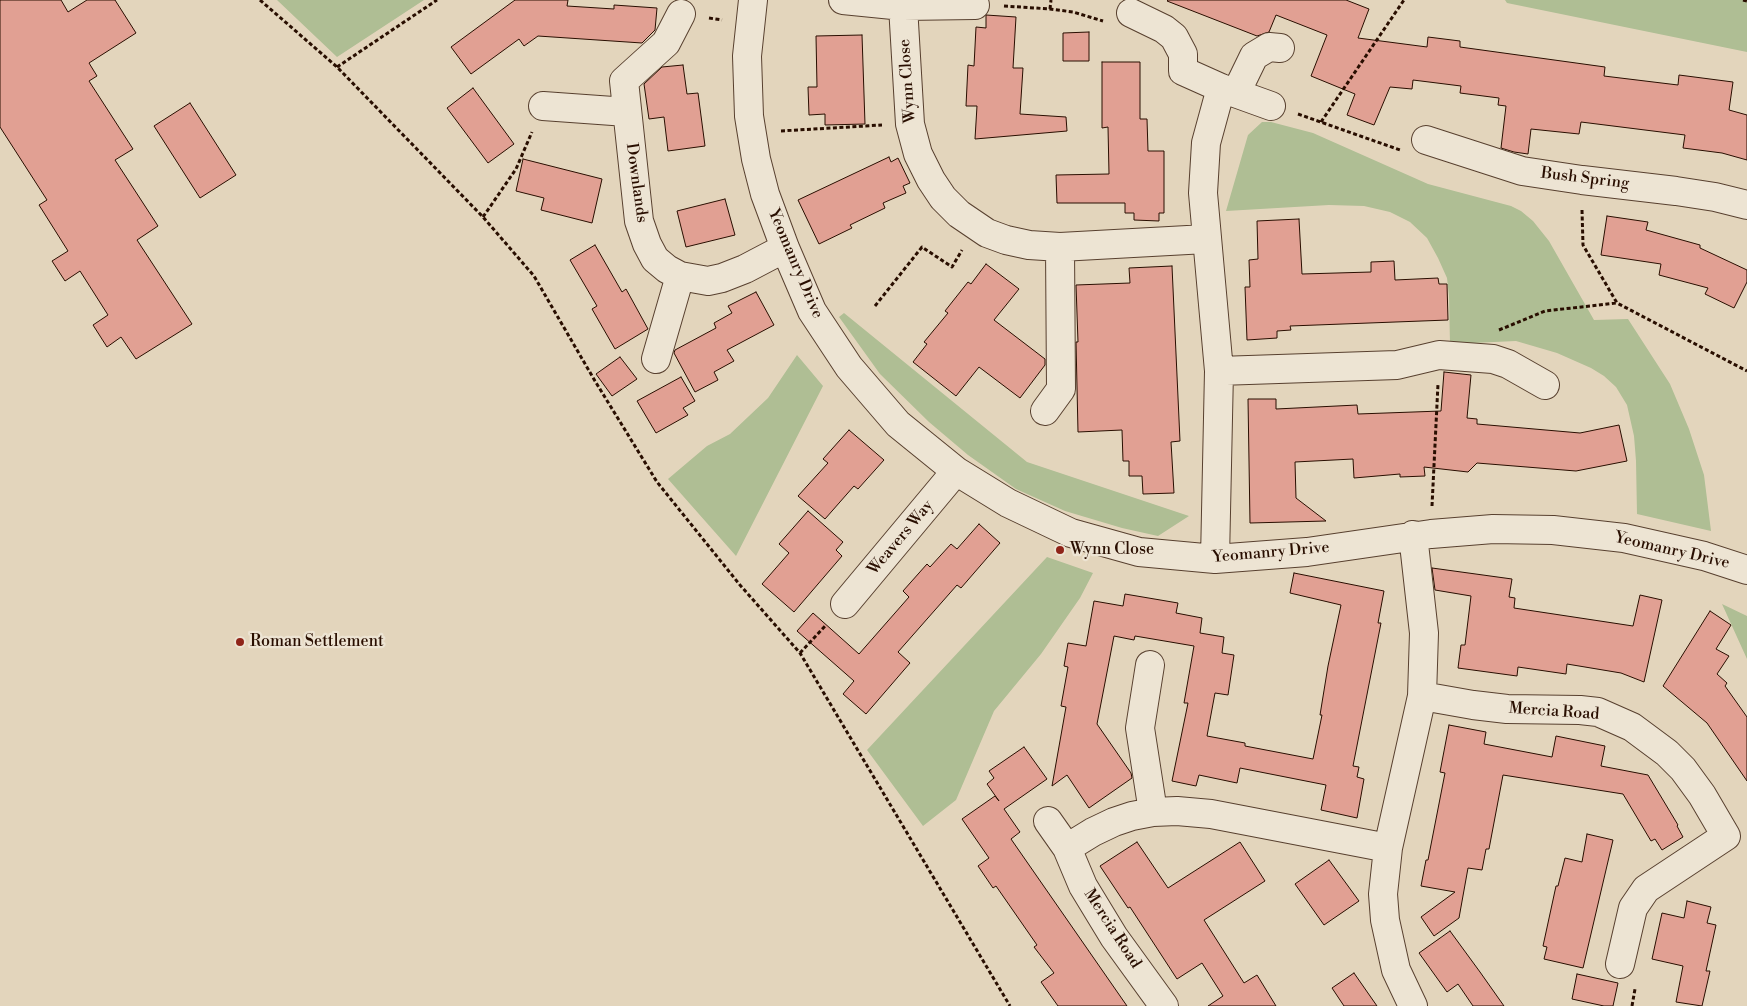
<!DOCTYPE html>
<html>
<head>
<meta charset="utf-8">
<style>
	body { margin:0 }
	canvas { display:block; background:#e3d5bc }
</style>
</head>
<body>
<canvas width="1747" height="1006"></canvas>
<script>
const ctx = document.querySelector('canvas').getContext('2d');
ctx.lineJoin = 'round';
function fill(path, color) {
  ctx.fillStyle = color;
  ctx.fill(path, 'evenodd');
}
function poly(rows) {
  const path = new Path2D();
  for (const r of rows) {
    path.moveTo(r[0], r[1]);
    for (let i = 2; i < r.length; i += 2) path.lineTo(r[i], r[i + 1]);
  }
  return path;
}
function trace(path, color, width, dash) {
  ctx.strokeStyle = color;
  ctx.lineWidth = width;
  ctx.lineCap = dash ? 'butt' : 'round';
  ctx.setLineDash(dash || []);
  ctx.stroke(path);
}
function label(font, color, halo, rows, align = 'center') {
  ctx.font = font + ' "Libre Bodoni",serif';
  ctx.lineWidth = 4.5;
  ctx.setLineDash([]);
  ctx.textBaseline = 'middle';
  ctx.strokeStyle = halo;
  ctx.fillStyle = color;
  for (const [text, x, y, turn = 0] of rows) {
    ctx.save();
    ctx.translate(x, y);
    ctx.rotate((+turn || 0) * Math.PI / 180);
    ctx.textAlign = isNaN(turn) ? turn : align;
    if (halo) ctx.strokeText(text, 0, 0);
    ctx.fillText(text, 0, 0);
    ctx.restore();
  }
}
const green = poly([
	[277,0,424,0,337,57],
	[1505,0,1747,0,1747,52,1507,3],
	[1262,122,1271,122,1313,133,1428,184,1511,206,1521,211,1533,221,1549,241,1594,320,1628,319,1670,384,1689,429,1704,475,1711,531,1637,514,1636,461,1634,436,1627,405,1616,387,1604,376,1591,368,1557,353,1516,341,1450,344,1449,296,1447,278,1438,258,1427,238,1410,222,1390,212,1364,206,1329,205,1226,211,1248,135],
	[844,313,1027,462,1189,516,1158,536,1122,528,1065,511,1016,489,968,455,929,422,880,374,839,317],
	[797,355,823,386,736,556,668,479,707,446,730,434,768,398],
	[1047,557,1093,573,1080,598,1041,654,994,711,956,800,923,826,867,750],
	[1722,604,1747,616,1747,659]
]);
const building = poly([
	[0,0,61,0,68,12,87,0,115,0,136,33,89,63,97,76,89,81,133,149,115,160,158,226,137,240,192,324,136,359,121,337,107,347,93,325,108,315,80,271,65,281,52,261,68,251,39,205,47,200,0,127,0,0],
	[515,0,568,0,567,6,614,9,614,5,657,8,655,30,642,43,538,36,524,46,519,39,471,74,451,47,515,0],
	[1168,0,1346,0,1369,9,1358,38,1427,47,1428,37,1460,41,1460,47,1605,67,1604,76,1678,85,1679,75,1733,82,1729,110,1747,115,1747,160,1722,153,1683,148,1685,135,1581,122,1579,134,1531,129,1528,154,1514,152,1501,148,1506,106,1498,105,1499,98,1460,93,1461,86,1413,80,1412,89,1390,87,1374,125,1347,115,1355,94,1311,76,1327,35,1276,15,1269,32,1257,36,1167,1,1168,0],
	[986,15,1016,17,1013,68,1023,68,1020,114,1066,117,1067,131,975,139,977,106,966,106,968,65,974,66,976,27,986,28,986,15],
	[1089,32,1089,61,1063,61,1063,33,1089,32],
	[862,35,865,124,825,125,825,114,809,115,808,87,817,87,816,36,862,35],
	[1102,62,1140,62,1140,119,1147,119,1148,151,1164,151,1164,213,1159,213,1159,221,1134,220,1134,213,1125,213,1125,203,1057,203,1056,175,1109,174,1108,127,1102,128,1102,62],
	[683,65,687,94,698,93,705,146,668,151,664,117,649,119,644,84,662,67,683,65],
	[473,88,514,144,488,163,447,108,473,88],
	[190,103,236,175,200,198,154,126,190,103],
	[889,157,891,162,898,158,910,183,903,186,906,193,883,203,885,208,850,225,852,228,819,244,798,200,889,157],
	[523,159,602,179,592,223,541,210,544,198,516,191,523,159],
	[725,199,735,235,686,247,677,211,725,199],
	[1607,216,1648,222,1646,230,1700,245,1700,248,1747,270,1747,282,1734,308,1705,294,1708,288,1659,275,1661,264,1601,255,1607,216],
	[1299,219,1302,274,1371,272,1371,262,1394,261,1395,280,1438,278,1439,284,1447,284,1448,320,1290,326,1291,330,1277,331,1277,338,1247,340,1245,287,1250,287,1249,260,1258,259,1257,221,1299,219],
	[595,245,622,292,626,289,648,329,615,349,592,309,597,306,570,260,595,245],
	[986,264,1019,289,994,320,1045,359,1045,365,1020,398,979,367,956,396,913,362,927,344,924,342,948,313,945,311,968,282,971,284,986,264],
	[1172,266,1180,441,1171,442,1174,493,1143,494,1142,476,1129,476,1129,461,1123,461,1122,430,1078,432,1076,342,1078,342,1076,285,1130,283,1129,268,1172,266],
	[756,292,774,325,727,350,734,361,714,372,718,380,695,392,674,353,675,350,716,328,714,323,732,313,728,306,756,292],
	[620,357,637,379,612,396,596,374,620,357],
	[1444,372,1471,375,1467,418,1477,419,1477,424,1580,433,1619,425,1627,461,1576,471,1477,463,1468,472,1424,467,1425,476,1400,477,1400,474,1354,478,1353,459,1295,462,1296,498,1326,521,1250,523,1248,399,1276,399,1276,409,1357,405,1358,414,1441,411,1444,372],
	[681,377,695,401,683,408,688,415,656,433,637,401,681,377],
	[849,430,884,460,858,489,854,486,825,519,798,496,828,463,823,459,849,430],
	[808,511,843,542,836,550,842,556,794,612,762,584,789,553,779,544,808,511],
	[979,524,1000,543,961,588,957,585,898,652,910,663,866,714,843,694,854,681,797,631,813,613,859,654,909,597,903,591,927,564,930,567,951,544,957,549,979,524],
	[1432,568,1512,579,1509,597,1515,598,1514,608,1633,626,1640,595,1662,600,1644,682,1621,673,1567,664,1566,674,1518,667,1517,676,1458,668,1461,645,1465,645,1471,596,1435,590,1432,568],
	[1294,573,1384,591,1378,623,1381,623,1353,766,1359,767,1357,777,1364,779,1357,818,1321,810,1326,785,1240,768,1237,783,1199,775,1196,786,1172,781,1188,703,1184,703,1194,646,1135,636,1134,640,1114,636,1097,724,1131,773,1132,778,1089,808,1067,775,1052,786,1066,707,1061,706,1068,667,1064,666,1068,643,1086,646,1094,601,1123,606,1125,594,1178,603,1176,613,1202,618,1200,633,1224,637,1222,653,1234,655,1228,695,1215,693,1207,736,1245,743,1245,746,1313,759,1322,715,1320,715,1328,666,1341,605,1290,593,1294,573],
	[1710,611,1731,625,1716,649,1729,656,1717,674,1727,683,1725,686,1747,717,1747,781,1707,723,1663,686,1710,611],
	[1449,725,1486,732,1484,744,1552,757,1556,736,1605,746,1601,766,1648,775,1678,825,1677,826,1683,837,1662,850,1655,839,1651,841,1623,794,1503,775,1489,849,1486,849,1482,870,1468,868,1459,918,1434,936,1421,917,1455,892,1421,886,1426,860,1428,860,1445,773,1440,772,1449,725],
	[1024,747,1047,779,1004,809,1020,832,1011,839,1127,1006,1058,1006,1041,982,1054,973,1034,947,1037,945,996,886,993,888,978,866,989,858,962,819,995,796,999,801,987,784,994,778,989,771,1024,747],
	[1587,834,1613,840,1583,968,1544,959,1547,947,1543,946,1556,886,1558,886,1565,858,1582,862,1587,834],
	[1137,842,1168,888,1240,842,1265,881,1204,920,1244,983,1257,975,1276,1006,1208,1006,1223,996,1202,963,1177,979,1130,907,1128,908,1100,866,1137,842],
	[1329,860,1359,901,1324,925,1295,884,1329,860],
	[1687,901,1711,907,1707,923,1716,925,1706,971,1710,971,1702,1006,1676,1002,1683,966,1652,959,1662,913,1684,918,1687,901],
	[1450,931,1480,972,1504,1006,1473,1006,1458,984,1447,992,1419,953,1450,931],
	[1354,973,1377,1006,1344,1006,1332,988,1354,973],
	[1577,974,1618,983,1613,1006,1604,1006,1572,999,1577,974]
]);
const path = poly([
	[260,0,337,67,483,217,534,276,595,381,657,482,740,585,800,653,1010,1006],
	[1743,0,1747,1],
	[1004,6,1050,9,1073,12,1103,21],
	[1050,9,1051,0],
	[709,18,722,20],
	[337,67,437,0],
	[1298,114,1400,150],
	[1321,122,1404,0],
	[781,131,882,125],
	[1582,210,1583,245,1617,303,1747,371],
	[483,217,516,169,532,132],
	[875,306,922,247,952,267,962,250],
	[1499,330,1545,311,1617,303],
	[1432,506,1438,384],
	[800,653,826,625],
	[1632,1006,1635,989]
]);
const minor = poly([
	[753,0,747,56,749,116,756,159,765,194,785,248,812,311,849,367,898,424,956,471,1008,503,1071,533,1139,552,1215,559,1307,552,1431,534,1493,529,1553,530,1624,538,1704,556,1747,570],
	[843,0,903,6,975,5],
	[903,6,910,124,918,154,931,180,943,198,959,214,987,233,1006,240,1029,245,1060,247,1206,239],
	[1131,13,1164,29,1174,37,1183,54,1183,71,1221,88,1271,106],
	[681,14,666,43,624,81,639,221,647,244,655,259,667,269,680,276,708,281,722,278,745,269,785,248],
	[1236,93,1254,56,1269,47,1280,48],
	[543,106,627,112],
	[1426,140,1522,171,1582,180,1676,191,1715,197,1747,205],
	[656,359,680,276],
	[1219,371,1397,365,1439,355,1493,359,1508,364,1545,385],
	[1045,411,1061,389,1060,247],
	[1413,535,1424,633,1422,696,1388,848,1383,894,1385,920,1396,970,1413,1006],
	[1215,559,1219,371,1203,193,1206,143,1221,88],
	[845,604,956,471],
	[1150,665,1140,728,1153,812],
	[1422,696,1473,705,1507,709,1580,710,1598,712,1632,727,1667,753,1683,769,1702,795,1726,836,1646,889,1633,908,1620,964],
	[1048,821,1067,848],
	[1164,1006,1114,937,1083,886,1067,848,1093,832,1114,822,1132,816,1153,812,1177,811,1211,814,1388,848]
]);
const markers = [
	[1060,550,5,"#8f2418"],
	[240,642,5,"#8f2418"]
];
const streetNames = [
	["Wynn Close",908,81,-94],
	["Bush Spring",1585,179,7],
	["Downlands",636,183,82],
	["Yeomanry Drive",795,264,67],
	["Weavers Way",901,538,-50],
	["Yeomanry Drive",1672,551,13],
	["Yeomanry Drive",1271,553,-5],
	["Mercia Road",1554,712,4],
	["Mercia Road",1112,929,57]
];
const poiNames = [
	["Wynn Close",1070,550],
	["Roman Settlement",250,642]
];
fill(green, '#afbe94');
fill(building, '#e1a093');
trace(building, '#290e00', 1);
trace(minor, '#58402f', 30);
trace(path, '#290e00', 3, [4, 2.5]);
trace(minor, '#ede4d3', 28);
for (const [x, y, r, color] of markers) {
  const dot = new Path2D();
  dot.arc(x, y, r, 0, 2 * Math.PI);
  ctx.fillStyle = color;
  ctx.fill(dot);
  trace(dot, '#ede4d3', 2);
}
label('16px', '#290e00', '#ede4d3', streetNames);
label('16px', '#290e00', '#ede4d3', poiNames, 'left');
</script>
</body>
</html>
